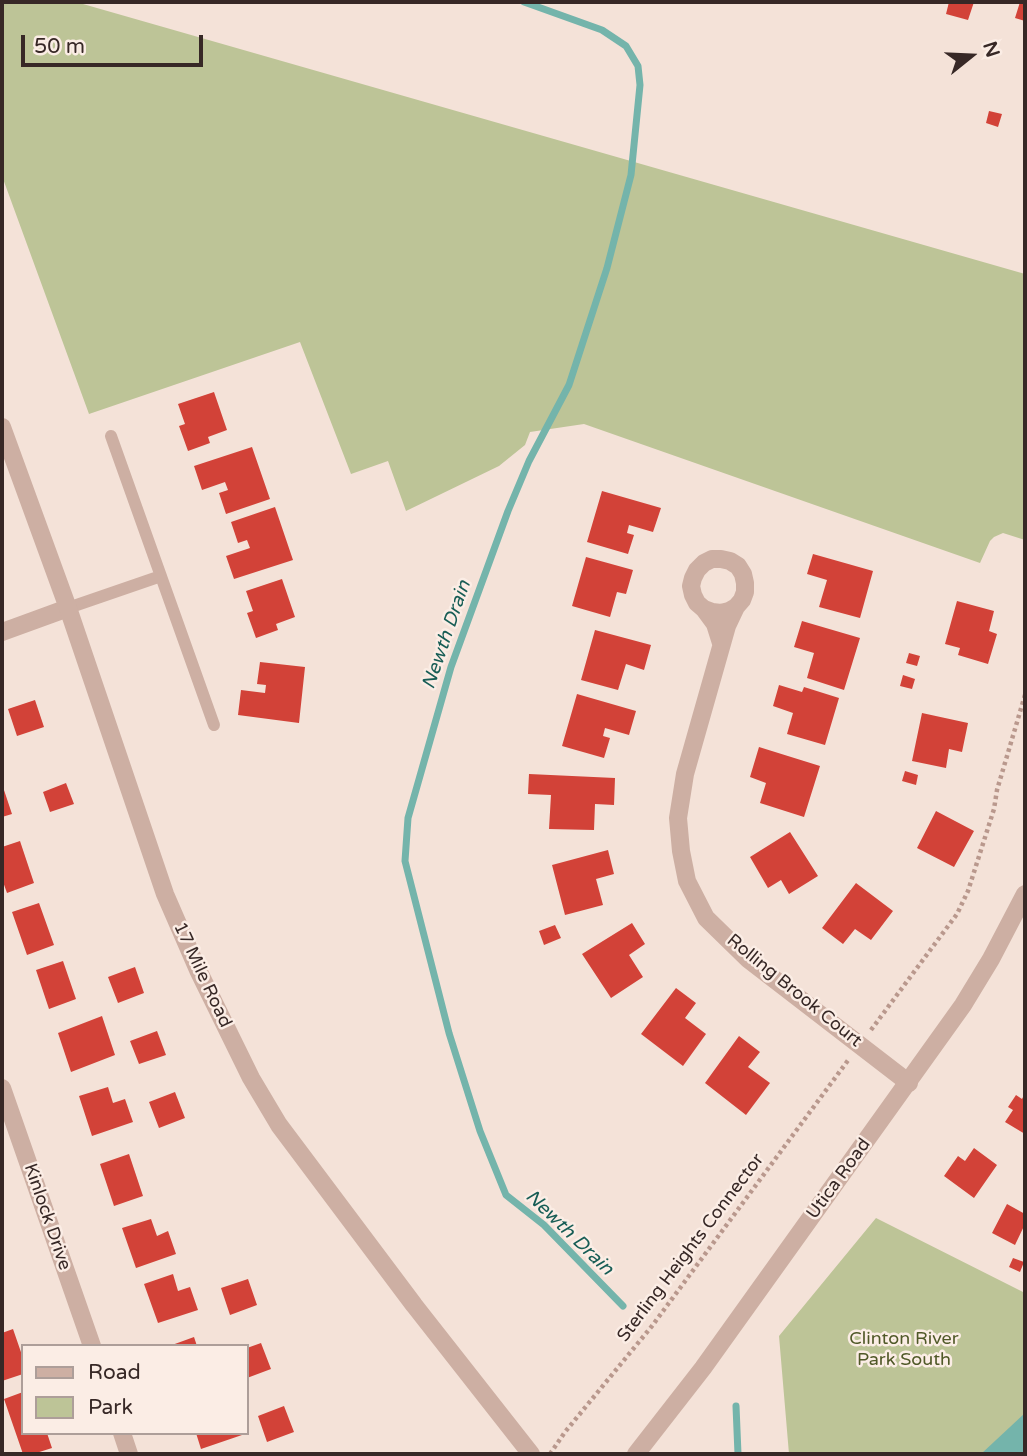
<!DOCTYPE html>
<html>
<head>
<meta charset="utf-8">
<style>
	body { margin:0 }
	#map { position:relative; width:1027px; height:1456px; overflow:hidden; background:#f4e2d8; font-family:"Varela Round",sans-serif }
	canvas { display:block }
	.frame { position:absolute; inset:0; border:4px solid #372826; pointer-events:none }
	.legend { position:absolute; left:21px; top:1344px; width:228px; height:91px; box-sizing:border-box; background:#fbede5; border:2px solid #ad9e99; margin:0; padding:9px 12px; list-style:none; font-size:21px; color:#372826 }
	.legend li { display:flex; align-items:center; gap:14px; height:35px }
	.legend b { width:35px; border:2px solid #ad9e99 }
	.north { position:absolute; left:936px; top:21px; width:70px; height:70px; -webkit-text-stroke:5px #fbede5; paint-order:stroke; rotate:72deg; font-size:19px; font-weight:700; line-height:28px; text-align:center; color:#372826 }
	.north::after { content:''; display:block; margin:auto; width:24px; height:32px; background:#372826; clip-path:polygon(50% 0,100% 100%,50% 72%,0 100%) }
	.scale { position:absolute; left:21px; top:35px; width:182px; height:32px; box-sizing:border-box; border:4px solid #372826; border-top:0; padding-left:9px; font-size:21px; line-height:24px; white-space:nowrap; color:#372826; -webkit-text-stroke:5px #fbede5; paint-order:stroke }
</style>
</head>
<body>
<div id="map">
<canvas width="1027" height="1456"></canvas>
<div class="frame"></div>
<ul class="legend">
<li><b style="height:9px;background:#cdafa3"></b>Road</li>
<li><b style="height:19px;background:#bdc497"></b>Park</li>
</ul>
<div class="north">N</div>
<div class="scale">50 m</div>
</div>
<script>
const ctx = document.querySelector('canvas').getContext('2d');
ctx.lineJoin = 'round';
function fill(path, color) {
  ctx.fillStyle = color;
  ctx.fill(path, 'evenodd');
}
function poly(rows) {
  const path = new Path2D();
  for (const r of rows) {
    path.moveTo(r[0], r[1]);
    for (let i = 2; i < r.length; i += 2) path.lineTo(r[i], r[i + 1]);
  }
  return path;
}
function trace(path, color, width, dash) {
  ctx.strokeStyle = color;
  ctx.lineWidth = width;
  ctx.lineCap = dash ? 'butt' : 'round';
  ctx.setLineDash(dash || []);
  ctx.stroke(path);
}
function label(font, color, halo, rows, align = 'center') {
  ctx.font = font + ' "Varela Round",sans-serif';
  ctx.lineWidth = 5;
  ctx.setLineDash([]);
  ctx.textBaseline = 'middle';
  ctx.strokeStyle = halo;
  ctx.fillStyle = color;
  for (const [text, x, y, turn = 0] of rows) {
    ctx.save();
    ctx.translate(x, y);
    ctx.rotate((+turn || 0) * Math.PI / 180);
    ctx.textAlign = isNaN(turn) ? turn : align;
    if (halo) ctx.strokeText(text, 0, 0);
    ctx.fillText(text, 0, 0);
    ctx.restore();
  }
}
const green = poly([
	[2,2,76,2,1025,274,1025,540,1003,533,994,537,990,541,980,563,584,424,530,432,525,445,499,466,406,511,388,461,351,474,300,342,89,414,2,176],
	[876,1218,1025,1293,1025,1454,789,1454,779,1336]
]);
const water = poly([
	[1025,1413,1025,1454,981,1454]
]);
const stream = poly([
	[524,2,602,30,626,46,638,66,640,85,631,175,607,268,569,385,529,461,508,511,451,667,408,818,405,861,449,1033,480,1131,506,1195,544,1225,623,1306],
	[736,1406,738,1454]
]);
const building = poly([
	[949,2,974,2,968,20,946,14],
	[1020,2,1025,2,1025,21,1015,18],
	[989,111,1002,114,998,127,986,123],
	[214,392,227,430,208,437,210,443,188,451,179,426,185,424,178,404],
	[252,447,270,499,226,514,219,493,228,490,225,482,202,490,194,466],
	[602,491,661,508,653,532,629,525,627,533,634,535,628,554,587,542],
	[275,507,293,560,234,579,226,556,250,548,247,540,238,543,231,522],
	[813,554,873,571,860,618,819,607,827,580,807,574],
	[586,557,633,570,626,594,617,592,610,617,572,606],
	[282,579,295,617,276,624,278,630,256,638,247,613,253,611,246,591],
	[957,601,994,611,989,631,997,634,988,664,958,655,960,648,945,644],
	[802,621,860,638,844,690,807,678,814,653,794,647],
	[595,630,651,645,644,670,626,664,618,690,581,680],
	[909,653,920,656,917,666,906,663],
	[260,662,305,667,299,723,238,715,241,690,265,693,266,685,257,684],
	[903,675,915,679,912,689,900,686],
	[779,685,802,692,804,687,839,698,825,745,787,734,793,713,773,706],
	[577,694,636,711,629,735,605,728,603,736,610,738,604,758,562,746],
	[35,700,44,727,17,736,8,709],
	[922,713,968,723,962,752,949,749,946,768,912,761],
	[759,747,820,766,804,817,760,803,766,783,750,777],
	[905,771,918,775,916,785,902,781],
	[529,774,615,778,614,805,595,804,594,830,549,829,551,795,528,794],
	[66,783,74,804,50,812,43,792],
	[2,784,12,814,2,817],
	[936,811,974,831,954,867,917,848],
	[790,832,818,876,789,894,781,880,768,888,750,857],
	[20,841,34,883,7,893,2,879,2,847],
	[608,850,614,874,596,879,603,905,565,915,552,865],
	[856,883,893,911,871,940,855,929,843,944,822,928],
	[39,903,54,945,27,955,12,912],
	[632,923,645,944,629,955,643,977,611,998,582,954],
	[555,925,561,938,544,945,539,931],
	[63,961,76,999,49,1009,36,970],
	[135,967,144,993,118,1003,108,977],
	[676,988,696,1003,685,1018,706,1034,683,1066,641,1034],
	[102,1016,115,1055,71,1072,58,1033],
	[157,1031,166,1055,139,1064,130,1041],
	[739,1036,760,1052,748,1067,770,1083,746,1115,705,1083],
	[108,1087,113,1103,125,1099,133,1122,92,1136,79,1096],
	[175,1092,185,1118,159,1128,149,1102],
	[1025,1093,1025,1134,1005,1122,1013,1110,1008,1107,1016,1095,1022,1099],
	[974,1148,997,1165,974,1198,944,1176,958,1156,965,1161],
	[129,1154,143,1196,114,1206,100,1164],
	[1007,1204,1025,1214,1025,1224,1015,1245,992,1233],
	[151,1219,157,1236,168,1231,176,1254,136,1268,122,1228],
	[1013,1258,1024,1262,1020,1272,1009,1267],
	[173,1274,178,1291,190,1287,198,1310,158,1323,144,1284],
	[248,1279,257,1305,230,1315,221,1288],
	[13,1329,23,1358,23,1374,2,1381,2,1333],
	[194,1337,197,1346,172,1346,172,1345],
	[261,1343,271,1369,247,1378,247,1348],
	[23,1392,23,1433,47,1433,52,1448,33,1454,23,1454,4,1399],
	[284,1406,294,1432,267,1442,258,1416],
	[196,1433,241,1433,242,1435,201,1449]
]);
const path = poly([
	[871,1030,957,914,968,891,994,809,997,790,1025,695],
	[550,1454,565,1432,652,1326,849,1059]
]);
const service = poly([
	[111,436,214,725],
	[68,608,161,576]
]);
const minor = poly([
	[736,607,727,626,685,774,678,818,681,851,687,881,706,918,748,959,909,1083],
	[704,609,712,612,721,613,729,611,736,607,742,600,745,592,745,583,743,574,738,566,730,561,721,559,712,559,704,563,697,570,693,578,691,586,693,595,697,603,704,609,715,624,721,643],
	[2,632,68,608],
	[2,1088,92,1346],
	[122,1433,129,1454]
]);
const tertiary = poly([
	[2,427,68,608,165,894,198,970,251,1078,279,1125,414,1305,531,1454],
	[636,1454,703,1368,963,1005,991,959,1025,894]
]);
const streetNames = [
	["17 Mile Road",202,975,65],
	["Rolling Brook Court",794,991,39],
	["Utica Road",839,1179,-54],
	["Kinlock Drive",47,1217,71],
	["Sterling Heights Connector",691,1248,-53]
];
const parkNames = [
	["Clinton River",904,1339],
	["Park South",904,1360]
];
const waterNames = [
	["Newth Drain",447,635,-71],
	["Newth Drain",569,1233,44]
];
fill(green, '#bdc497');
fill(water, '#74b4ab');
trace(stream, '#74b4ab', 7);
fill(building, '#d24238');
trace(path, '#b9988d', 4.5, [3.5, 3.5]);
trace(service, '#cdafa3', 12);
trace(minor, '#cdafa3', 18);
trace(tertiary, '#cdafa3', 18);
label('18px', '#372826', '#fbede5', streetNames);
label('18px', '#4f5827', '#fbede5', parkNames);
label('italic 19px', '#175d55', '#fbede5', waterNames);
</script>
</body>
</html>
